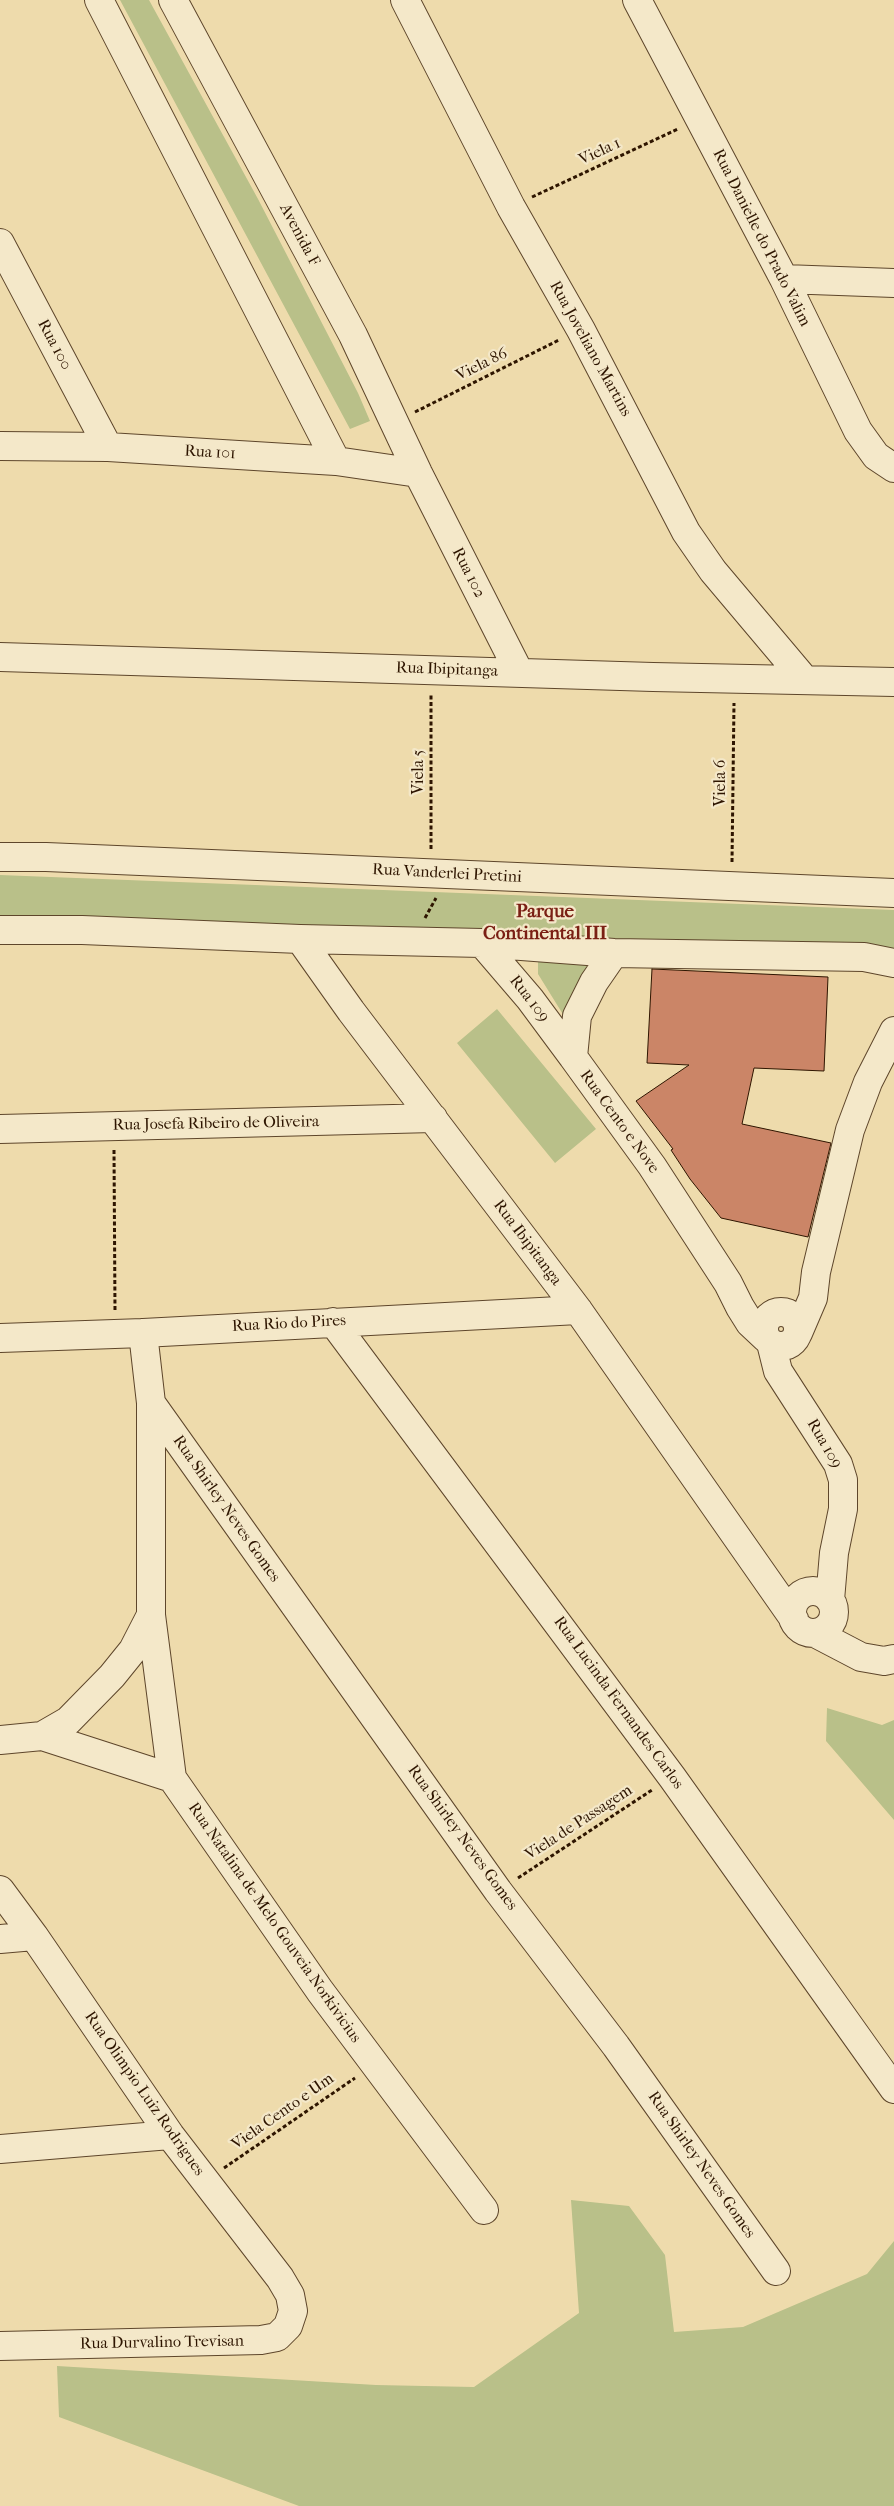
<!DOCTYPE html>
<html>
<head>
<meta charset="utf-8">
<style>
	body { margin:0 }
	canvas { display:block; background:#eedbac }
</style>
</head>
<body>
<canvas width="894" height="2506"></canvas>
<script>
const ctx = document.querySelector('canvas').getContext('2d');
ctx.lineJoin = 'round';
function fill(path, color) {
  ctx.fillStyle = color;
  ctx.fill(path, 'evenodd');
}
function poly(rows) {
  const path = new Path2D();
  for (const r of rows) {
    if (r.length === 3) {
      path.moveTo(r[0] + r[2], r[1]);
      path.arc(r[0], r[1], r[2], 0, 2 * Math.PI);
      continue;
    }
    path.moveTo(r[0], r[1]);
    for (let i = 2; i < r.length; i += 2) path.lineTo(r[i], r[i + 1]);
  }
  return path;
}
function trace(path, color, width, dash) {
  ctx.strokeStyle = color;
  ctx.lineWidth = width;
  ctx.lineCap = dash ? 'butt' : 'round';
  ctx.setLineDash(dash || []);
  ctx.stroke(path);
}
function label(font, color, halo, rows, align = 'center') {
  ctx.font = font + ' "IM FELL French Canon",serif';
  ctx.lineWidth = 4.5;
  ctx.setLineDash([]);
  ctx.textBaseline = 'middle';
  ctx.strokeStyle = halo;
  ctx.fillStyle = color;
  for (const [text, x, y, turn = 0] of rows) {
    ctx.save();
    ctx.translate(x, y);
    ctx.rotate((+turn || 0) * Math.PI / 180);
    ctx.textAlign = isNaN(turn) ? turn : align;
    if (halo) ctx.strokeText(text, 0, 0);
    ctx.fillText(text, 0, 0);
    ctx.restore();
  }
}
const green = poly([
	[120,0,149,0,258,199,358,393,370,421,350,429],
	[0,875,894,910,894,950,0,916],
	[555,961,597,962,576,986,564,1016,538,974,538,962],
	[497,1009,596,1129,555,1163,457,1043],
	[827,1708,882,1725,894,1720,894,1820,826,1741],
	[571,2200,629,2206,665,2255,674,2332,743,2327,867,2274,894,2241,894,2506,299,2506,59,2417,57,2366,376,2385,474,2387,579,2313]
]);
const building = poly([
	[652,969,828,977,824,1071,754,1068,742,1124,831,1143,808,1237,721,1218,690,1179,671,1150,673,1149,636,1101,689,1065,647,1063,652,969]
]);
const path = poly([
	[532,197,678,129],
	[415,412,559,340],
	[431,849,431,693],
	[732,862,734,703],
	[425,918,436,898],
	[114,1150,115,1311],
	[518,1878,652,1790],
	[224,2168,355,2078]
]);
const minor = poly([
	[99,0,336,461],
	[173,0,353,335,418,473,519,672],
	[405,0,511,207,581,330,686,532,713,571,804,679],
	[637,0,784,279,858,431,876,456,894,468],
	[0,243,108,447],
	[784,279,894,283],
	[0,446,108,447,336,461,418,473],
	[0,657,653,677,894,682],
	[0,857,46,857,894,893],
	[0,930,82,930,300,939,482,943,614,953,864,957,894,963],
	[300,939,351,1011,578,1310,794,1619],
	[482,943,530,999,573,1057],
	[614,953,594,982,577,1016,573,1057,652,1166,728,1283,740,1307,750,1323,766,1338],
	[0,1129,433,1118],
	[781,1329,17],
	[333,1322,672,1777,894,2089],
	[143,1333,151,1403,151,1615,172,1778],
	[798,1333,813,1298,816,1272,850,1130,868,1082,894,1031],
	[0,1338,143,1333,578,1310],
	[771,1343,778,1371,838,1464,843,1480,843,1509,834,1553,830,1600],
	[151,1403,498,1891,616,2046,776,2271],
	[813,1612,21],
	[815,1633,861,1657,884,1661,894,1659],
	[42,1736,68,1721,112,1676,133,1650,151,1615],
	[0,1740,42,1736,172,1778,320,1991,484,2210],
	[0,1890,34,1936,170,2135,280,2278,290,2295,293,2311,288,2326,277,2337,261,2340,0,2346],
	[0,1939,34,1936],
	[0,2149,170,2135]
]);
const streetNames = [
	["Viela 1",600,152,-25],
	["Avenida F",299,235,62],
	["Rua Danielle do Prado Valim",761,238,63],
	["Rua 100",54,345,62],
	["Rua Joveliano Martins",590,349,61],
	["Viela 86",482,365,-26],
	["Rua 101",210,453,3],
	["Rua 102",468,573,63],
	["Rua Ibipitanga",447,670,2],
	["Viela 5",419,772,-90],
	["Viela 6",721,783,-90],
	["Rua Vanderlei Pretini",447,874,3],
	["Rua 109",529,999,52],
	["Rua Cento e Nove",619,1122,54],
	["Rua Josefa Ribeiro de Oliveira",216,1124,-1],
	["Rua Ibipitanga",527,1243,53],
	["Rua Rio do Pires",289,1324,-3],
	["Rua 109",824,1444,60],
	["Rua Shirley Neves Gomes",226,1509,55],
	["Rua Lucinda Fernandes Carlos",618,1703,54],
	["Viela de Passagem",579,1823,-33],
	["Rua Shirley Neves Gomes",462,1838,54],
	["Rua Natalina de Melo Gouveia Norkivicius",274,1923,55],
	["Rua Olimpio Luiz Rodrigues",144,2094,55],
	["Viela Cento e Um",283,2112,-35],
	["Rua Shirley Neves Gomes",701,2165,55],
	["Rua Durvalino Trevisan",162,2343,-1]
];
const quarterNames = [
	["Parque",545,912],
	["Continental III",545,934]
];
fill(green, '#b9c089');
fill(building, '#cb8567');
trace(building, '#2e1500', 1);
trace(minor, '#5e462b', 30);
trace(path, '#2e1500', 3, [4, 2.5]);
trace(minor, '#f4e8c9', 28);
label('16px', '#2e1500', '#f4e8c9', streetNames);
label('bold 19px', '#7a1f14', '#f4e8c9', quarterNames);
</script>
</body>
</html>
